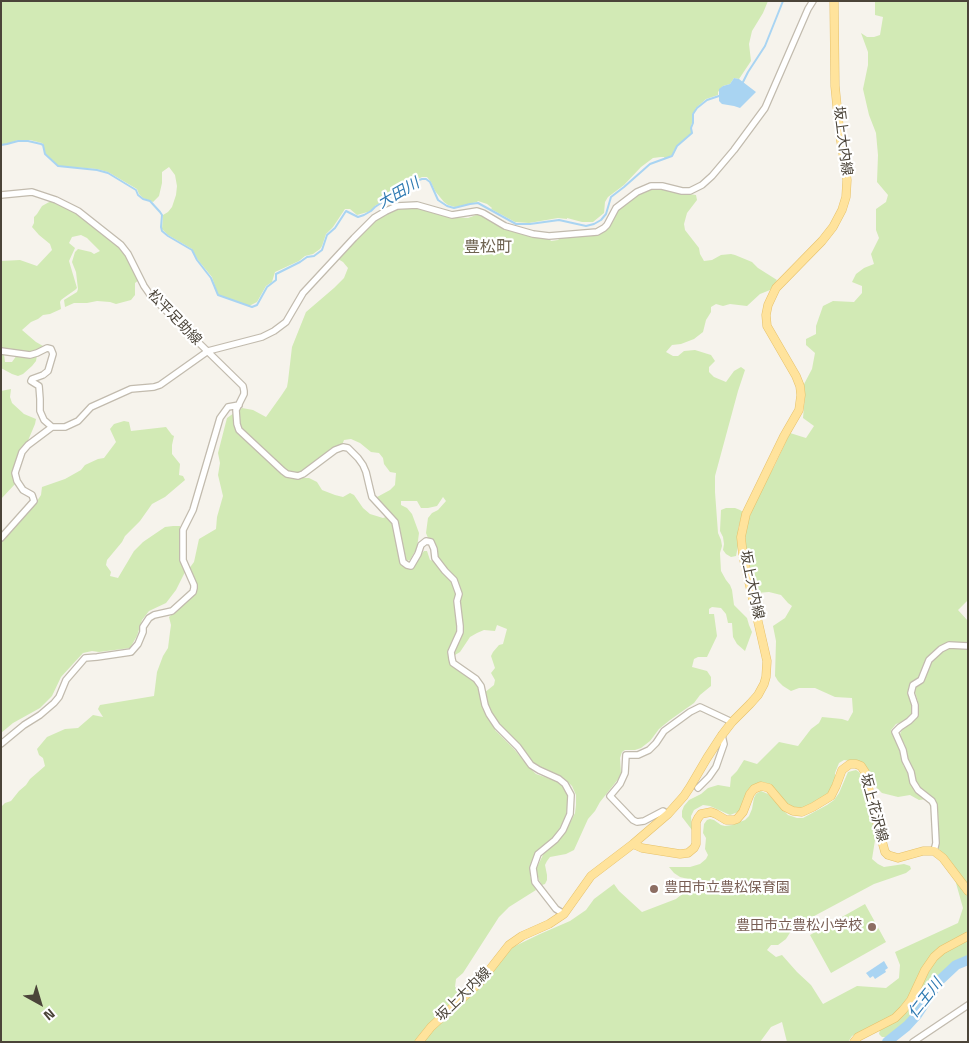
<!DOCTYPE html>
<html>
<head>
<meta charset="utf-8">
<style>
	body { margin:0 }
	#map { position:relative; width:969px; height:1043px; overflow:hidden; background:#f6f3ec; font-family:"Titillium Web",sans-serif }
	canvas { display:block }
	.frame { position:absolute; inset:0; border:2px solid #4b4439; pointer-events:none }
	.north { position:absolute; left:15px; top:978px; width:50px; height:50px; -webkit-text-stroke:4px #fff; paint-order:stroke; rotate:141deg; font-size:14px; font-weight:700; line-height:20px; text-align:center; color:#4b4439 }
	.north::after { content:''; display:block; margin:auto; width:18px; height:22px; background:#4b4439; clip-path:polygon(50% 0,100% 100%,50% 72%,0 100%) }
</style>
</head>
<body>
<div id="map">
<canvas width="969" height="1043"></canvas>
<div class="frame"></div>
<div class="north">N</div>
</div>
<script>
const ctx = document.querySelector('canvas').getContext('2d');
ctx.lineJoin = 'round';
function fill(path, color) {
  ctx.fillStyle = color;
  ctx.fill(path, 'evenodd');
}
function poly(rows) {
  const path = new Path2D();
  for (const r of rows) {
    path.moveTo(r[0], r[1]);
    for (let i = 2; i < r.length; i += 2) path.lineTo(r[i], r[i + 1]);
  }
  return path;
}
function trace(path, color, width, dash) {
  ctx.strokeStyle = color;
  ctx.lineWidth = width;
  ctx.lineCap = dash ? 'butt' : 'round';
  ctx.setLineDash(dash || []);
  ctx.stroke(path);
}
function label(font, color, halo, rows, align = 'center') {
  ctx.font = font + ' "Titillium Web","Noto Sans JP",sans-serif';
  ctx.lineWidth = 4.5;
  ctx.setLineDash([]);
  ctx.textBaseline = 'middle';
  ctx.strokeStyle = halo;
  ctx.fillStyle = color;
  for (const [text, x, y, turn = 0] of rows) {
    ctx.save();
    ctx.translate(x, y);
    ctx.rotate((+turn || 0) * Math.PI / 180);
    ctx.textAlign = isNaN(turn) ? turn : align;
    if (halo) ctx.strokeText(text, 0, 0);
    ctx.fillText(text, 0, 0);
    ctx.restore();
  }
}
const green = poly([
	[1,1,768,1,763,13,752,31,749,44,751,61,739,79,734,78,730,84,723,86,718,92,718,95,706,99,696,108,695,111,692,114,693,120,691,126,692,133,677,146,674,150,672,155,665,159,664,157,661,157,653,158,641,167,624,185,608,197,605,202,604,213,593,222,582,222,567,218,567,219,558,218,529,223,515,222,491,209,492,208,487,204,478,201,477,202,455,207,448,205,444,202,435,191,431,182,427,177,422,177,411,182,375,206,371,211,357,215,350,209,345,209,333,227,326,234,322,246,320,249,313,254,305,256,299,261,275,272,272,282,266,286,257,302,249,306,218,295,212,277,198,260,192,249,168,235,162,229,163,215,168,212,172,207,176,195,177,186,175,175,169,167,162,172,162,183,159,196,153,202,143,198,139,194,137,189,108,172,97,169,58,166,45,153,44,151,44,145,42,143,30,140,18,140,7,144,1,144],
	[875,1,968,1,968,600,958,610,968,621,968,644,940,647,931,653,919,678,910,685,908,691,915,710,913,714,905,721,896,724,891,730,892,734,902,753,903,765,927,799,919,800,910,795,898,797,882,793,875,786,871,777,865,766,857,762,844,760,839,763,835,773,835,778,831,790,827,795,806,808,797,809,788,806,769,784,763,782,753,785,747,791,742,807,738,812,730,815,710,806,703,805,694,810,691,816,692,830,682,817,682,811,684,806,689,800,701,794,708,788,718,785,730,787,731,777,737,771,744,760,757,764,779,742,798,746,811,729,819,723,822,717,842,719,848,721,853,712,852,698,835,697,815,688,799,688,791,691,783,686,778,681,775,676,776,641,773,626,785,618,792,606,788,603,781,595,769,592,757,593,746,554,745,533,750,515,759,493,775,465,790,433,806,438,814,426,803,418,805,395,803,386,812,369,815,353,806,345,806,339,816,334,816,326,823,306,833,301,854,302,862,293,862,286,852,282,856,274,864,268,874,264,871,254,879,238,876,230,876,209,886,202,888,195,877,182,878,155,876,133,869,115,863,89,868,65,868,52,861,33,867,37,874,37,880,35,883,17,875,15],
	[652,189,660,189,676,192,696,195,697,200,687,213,684,224,685,230,699,248,700,254,704,261,712,260,721,255,731,254,735,255,752,262,758,268,777,280,770,290,760,294,747,306,730,304,723,306,716,304,711,307,711,312,706,320,703,332,694,339,681,344,672,345,666,352,673,356,678,356,684,351,695,350,711,355,715,361,709,367,709,372,714,377,726,382,734,371,741,367,745,370,738,391,715,476,715,492,718,533,721,540,722,546,720,553,721,571,726,580,730,585,732,590,734,605,747,618,749,625,752,632,745,651,737,644,733,637,732,623,728,623,726,614,721,608,712,607,709,609,709,614,714,614,717,636,707,657,698,657,694,659,692,667,707,671,711,677,711,686,700,695,694,703,670,720,659,729,650,741,641,748,635,750,625,750,622,752,620,758,621,773,619,778,600,802,595,811,588,819,574,850,566,854,550,857,547,861,545,865,547,875,547,880,545,884,542,885,539,880,537,874,537,867,544,853,557,842,568,827,575,813,576,805,576,795,572,786,566,780,539,766,532,762,496,721,488,706,484,693,494,685,495,680,491,673,495,668,491,656,493,652,499,645,503,644,507,629,497,625,495,631,484,630,477,633,470,637,460,652,455,655,454,651,458,642,459,599,461,596,460,590,438,558,437,547,433,541,428,538,426,533,428,518,432,513,438,510,446,501,443,497,437,506,428,508,421,508,417,501,401,501,401,505,407,508,412,514,419,533,417,548,410,560,406,561,404,557,396,520,390,512,377,500,377,497,379,496,390,490,395,485,396,473,390,472,384,464,383,458,379,453,371,452,360,443,351,439,344,440,342,445,336,446,330,449,329,452,303,471,298,474,289,472,268,454,259,444,244,433,240,428,237,416,239,410,242,408,253,410,266,417,281,396,287,387,288,381,292,347,306,312,334,288,344,278,348,268,343,262,338,259,352,243,374,222,389,213,402,208,410,207,424,209,452,217,468,218,479,214,486,217,503,228,549,238,551,241,558,240,561,237,594,235,603,232,606,230,618,210,636,195],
	[51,201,78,214,124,251,139,280,135,283,135,295,131,300,116,304,110,302,97,301,87,303,74,303,65,307,64,300,77,292,78,289,76,272,72,262,75,252,78,249,91,252,94,254,100,251,87,238,81,235,72,237,69,243,75,248,69,261,77,288,75,290,65,297,61,300,60,302,61,309,50,314,43,315,38,319,31,322,22,330,36,342,43,346,41,349,30,353,1,349,1,261,20,260,37,266,52,250,50,244,39,235,32,227,34,223,34,217,37,214,42,206],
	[1,353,4,354,5,362,12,362,17,355,37,355,36,361,32,366,23,374,18,376,12,374,1,368],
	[11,389,10,397,12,403,24,414,36,419,35,424,27,443,21,450,16,483,1,499,1,391],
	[234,413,235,422,282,473,293,478,309,478,317,482,322,490,335,495,343,497,350,493,354,495,363,508,370,514,383,518,389,516,393,522,406,567,419,557,424,551,427,551,430,560,434,561,452,580,456,591,458,631,448,657,450,662,472,679,477,685,496,727,495,730,514,749,529,767,536,774,556,781,564,786,567,793,569,801,565,818,559,829,553,838,535,854,531,863,530,875,532,883,536,890,509,907,499,917,463,973,456,979,455,987,464,994,417,1042,1,1042,1,807,5,803,11,801,19,791,26,785,30,779,45,766,43,758,39,755,37,749,47,737,65,729,78,728,93,715,103,717,98,709,100,705,154,696,157,672,163,656,168,648,170,632,171,625,169,617,194,593,188,570,194,562,199,539,216,529,217,517,223,496,218,475,220,463,218,453,227,418],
	[124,421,129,422,131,431,166,427,172,435,174,436,172,445,172,454,180,464,179,475,183,476,185,480,165,497,152,504,140,521,125,536,122,542,107,560,106,565,111,572,110,576,118,578,134,551,143,542,165,527,173,526,180,526,182,564,185,572,176,590,166,603,149,611,142,620,137,636,130,648,99,652,92,651,83,653,61,677,52,696,40,708,13,723,1,733,1,540,37,501,41,495,42,487,65,479,81,470,85,465,98,459,104,458,116,442,110,429,114,424],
	[726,508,735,508,740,510,743,512,738,529,738,546,736,556,731,557,726,554,723,550,724,544,723,537,720,531,721,510],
	[968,647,968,887,939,849,938,809,935,803,917,787,914,781,914,772,908,764,905,745,901,738,900,734,902,730,915,720,918,715,919,705,914,689,930,661,944,650,951,648],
	[856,770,859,772,861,775,876,834,872,859,878,864,884,867,904,864,910,866,911,869,906,873,874,884,803,922,791,931,786,939,778,945,771,945,767,950,776,957,782,955,797,972,811,985,823,1004,857,986,886,988,899,978,900,965,895,952,958,923,963,908,954,876,968,896,968,932,940,949,900,1009,889,1018,852,1036,848,1042,787,1042,782,1022,771,1027,760,1042,422,1042,427,1034,513,947,540,934,570,921,586,910,594,899,614,884,619,891,642,912,676,899,692,886,688,879,680,877,674,873,669,867,690,867,700,864,706,859,708,855,705,849,706,838,703,833,704,824,707,820,710,819,714,820,721,825,725,826,732,825,745,820,749,816,752,809,754,798,756,794,761,791,768,794,788,815,797,818,803,818,827,805,834,800,839,793,848,772],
	[865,904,886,942,831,973,810,935],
	[968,939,968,957,955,964,941,975,931,986,917,1011,907,1022,889,1037,882,1037,879,1034,880,1029,895,1021,924,980,934,963,945,951]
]);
const water = poly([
	[734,78,739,79,756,92,740,108,734,106,722,104,719,101,719,89,723,86,730,84],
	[884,961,888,968,885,970,886,972,875,979,873,976,870,978,866,973]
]);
const stream = poly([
	[743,82,748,72,765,46,783,1],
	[1,145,7,144,18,141,28,141,41,144,43,145,45,154,58,166,97,170,108,173,136,190,138,195,143,199,150,201,160,212,162,215,161,227,162,231,168,236,192,250,197,260,211,278,218,295,252,307,257,305,267,287,276,280,276,274,300,262,307,257,314,256,322,250,327,235,335,228,346,211,358,217,364,215,371,211,375,207,411,183,422,179,426,179,430,182,438,200,447,206,454,208,470,204,478,203,516,224,530,224,559,220,586,226,594,224,601,220,606,214,611,197,624,187,650,164,672,156,677,146,692,133,691,128,693,123,693,114,697,108,707,100,719,96]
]);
const river = poly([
	[887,1042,907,1026,917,1015,940,980,956,965,968,960]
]);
const minor = poly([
	[1,195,32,192,56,200,78,211,121,245,128,254,144,286,151,296,243,386,244,391,244,394,236,410,237,424,239,430,283,471,287,474,298,476,303,474,335,450,343,447,348,448,358,458,363,465,366,472,370,489,372,497,395,522,403,562,407,565,411,566,418,554,421,545,426,541,431,542,434,549,435,558,445,571,454,580,459,594,457,601,460,626,460,632,451,652,452,659,453,663,476,679,481,686,485,705,489,714,497,726,518,747,531,765,539,770,559,779,565,784,571,795,570,814,563,830,555,840,538,854,533,868,535,882,556,909,564,914],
	[1,351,30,355,37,353,47,348,51,349,53,354,48,371,43,375,32,379,31,381,39,386,40,399,40,411,44,420,52,427,65,427,78,421,91,407,131,389,154,387,160,385,208,351,262,337,274,331,286,322,303,293,354,238,374,218,386,211,397,206,417,205,452,215,477,211,483,213,505,226,533,234,549,236,597,232,604,228,607,225,616,208,637,192,651,186,662,186,682,191,690,191,702,185,712,176,734,150,765,108,808,9,813,1],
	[1,538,34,501,32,495,23,490,17,481,15,473,22,452,28,445,52,427],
	[1,744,24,725,40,715,54,703,59,697,66,680,85,658,97,657,131,652,138,644,143,632,143,627,149,618,154,615,172,611,193,592,194,588,194,585,183,560,183,530,193,510,220,418,228,407,239,405],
	[698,788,709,777,716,767,724,744,722,735],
	[668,814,663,811,644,821,637,822,633,820,610,796,620,784,625,773,626,755,638,755,649,750,656,743,664,731,690,712,700,707,732,722],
	[934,851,936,843,934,805,932,801,918,790,913,782,911,772,905,760,903,750,895,732,900,727,909,721,915,715,915,705,911,693,913,685,921,680,929,660,941,649,949,645,968,646],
	[913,1042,968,1005]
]);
const major = poly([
	[633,844,642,848,680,854,688,853,694,848,696,844,696,822,698,818,701,814,711,812,716,814,726,820,734,820,737,819,743,812,750,794,754,789,761,786,769,788,785,807,793,811,802,812,813,807,831,796,836,786,842,770,850,764,856,764,861,766,865,772,873,808,885,852,888,855,898,858,923,851,934,851,943,858,968,891],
	[419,1042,431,1027,480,982,509,945,522,936,549,924,564,914,591,876,633,844,668,814,684,796,690,787,707,758,722,735,732,722,750,704,758,695,764,684,766,677,767,661,743,556,741,537,746,514,784,436,799,410,801,395,800,386,796,376,767,326,766,315,768,305,776,288,822,241,833,227,842,210,846,197,847,180,845,165,840,136,835,86,834,1],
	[854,1042,858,1037,895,1018,903,1010,911,1000,925,970,934,957,942,950,968,936]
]);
const markers = [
	[654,889,5,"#8d6e63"],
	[872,927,5,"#8d6e63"]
];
const streetNames = [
	["坂上大内線",842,141,83],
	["松平足助線",174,318,46],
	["坂上大内線",751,585,78],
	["坂上花沢線",873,808,75],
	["坂上大内線",464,995,-44]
];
const educationNames = [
	["豊田市立豊松保育園",664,889],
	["豊田市立豊松小学校",862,927,"right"]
];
const waterNames = [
	["大田川",399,194,-30],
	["仁王川",926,999,-52]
];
const quarterNames = [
	["豊松町",488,248]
];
fill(green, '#d2eab5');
fill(water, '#a9d4f2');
trace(stream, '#a9d4f2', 2);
trace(river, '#a9d4f2', 10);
trace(minor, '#c2bbae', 8);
trace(major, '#e6c16a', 9);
trace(minor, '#fff', 5.5);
trace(major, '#ffe39c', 8);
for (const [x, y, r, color] of markers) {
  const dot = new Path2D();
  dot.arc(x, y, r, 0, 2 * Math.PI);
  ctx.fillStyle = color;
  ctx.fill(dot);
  trace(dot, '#fff', 2);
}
label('14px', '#4b4439', '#fff', streetNames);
label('14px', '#785e54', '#fff', educationNames, 'left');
label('italic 15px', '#2e7ab2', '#fff', waterNames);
label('16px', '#6e6250', '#fff', quarterNames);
</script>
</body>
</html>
